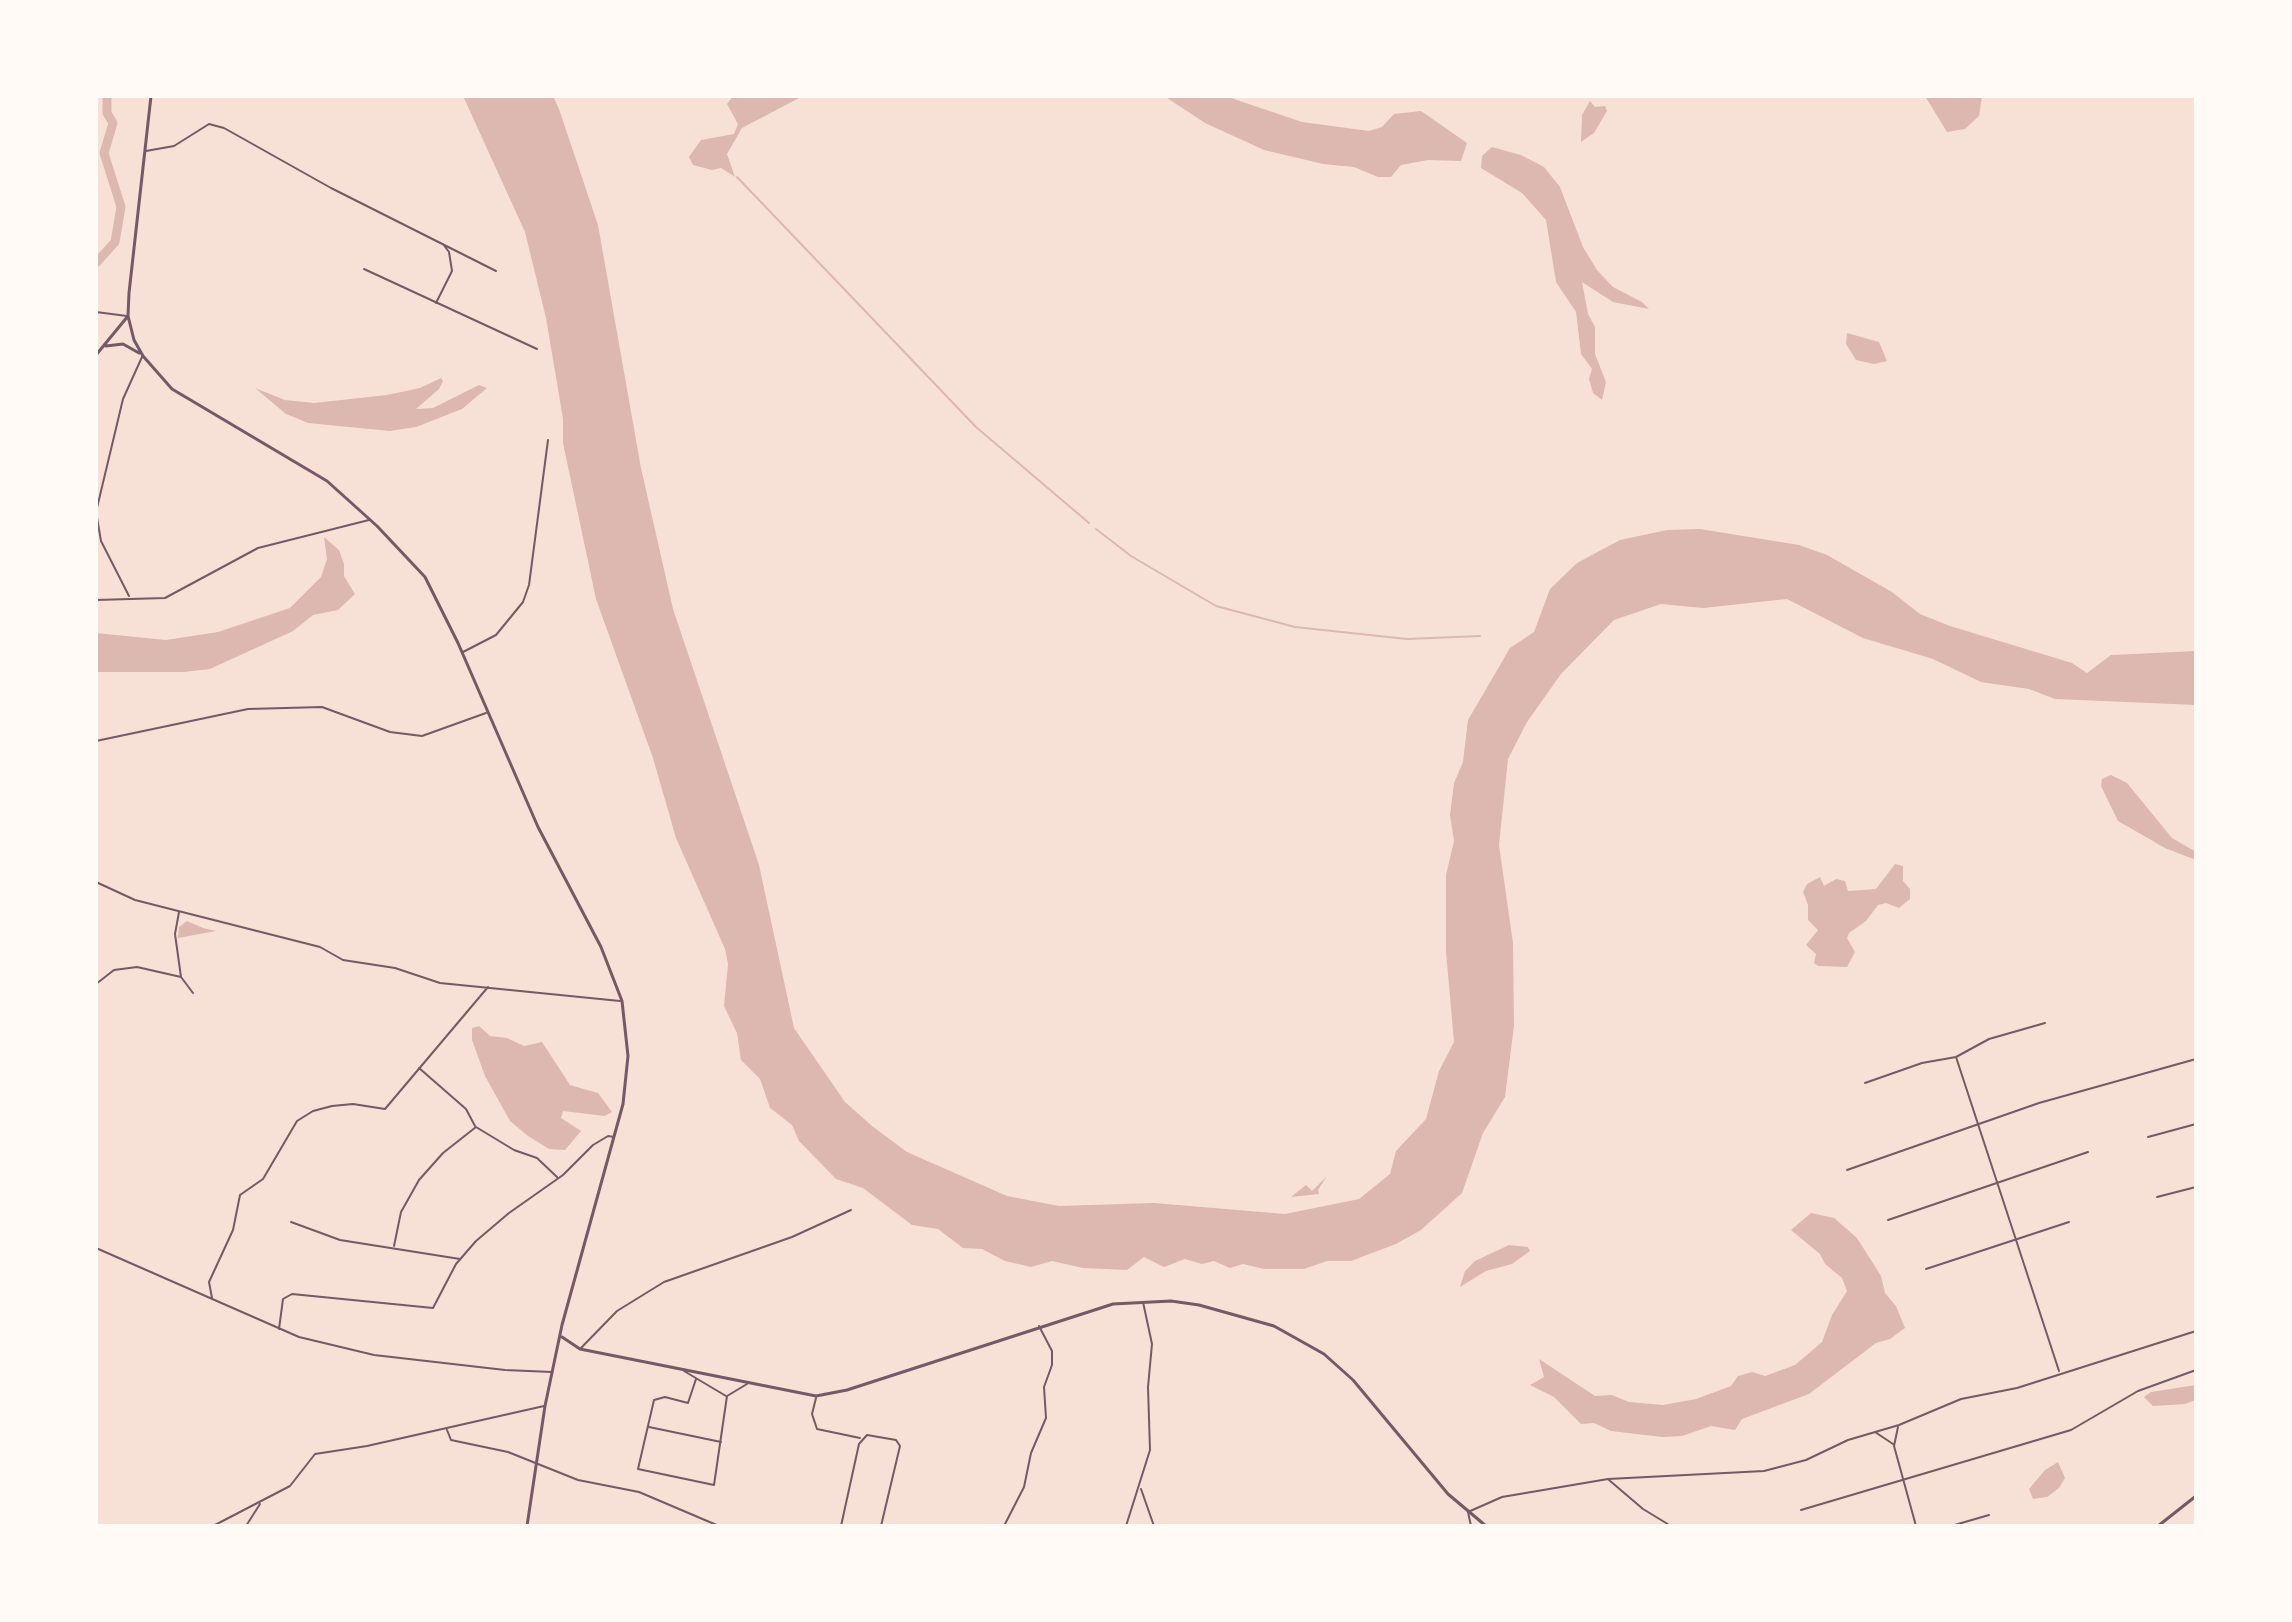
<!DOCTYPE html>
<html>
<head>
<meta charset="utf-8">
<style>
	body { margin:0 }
	#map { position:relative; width:2292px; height:1622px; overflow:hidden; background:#f7e1d7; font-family:"PT Serif",serif }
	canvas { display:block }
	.frame { position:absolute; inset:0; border:98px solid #fffaf5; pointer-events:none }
</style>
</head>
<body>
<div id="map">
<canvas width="2292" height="1622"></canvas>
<div class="frame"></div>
</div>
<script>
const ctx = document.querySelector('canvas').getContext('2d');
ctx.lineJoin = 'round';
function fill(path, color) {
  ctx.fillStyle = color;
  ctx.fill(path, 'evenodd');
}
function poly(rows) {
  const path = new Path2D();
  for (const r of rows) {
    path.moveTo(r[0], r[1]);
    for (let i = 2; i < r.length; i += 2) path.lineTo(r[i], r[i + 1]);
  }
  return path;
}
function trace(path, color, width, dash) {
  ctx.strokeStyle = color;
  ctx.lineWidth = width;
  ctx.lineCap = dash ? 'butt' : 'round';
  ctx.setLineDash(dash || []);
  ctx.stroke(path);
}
const water = poly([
	[463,96,553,96,559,109,598,225,641,468,673,609,759,865,794,1028,845,1102,872,1126,907,1152,1007,1196,1059,1206,1154,1203,1285,1214,1359,1199,1390,1174,1396,1151,1426,1119,1439,1071,1454,1042,1446,952,1446,875,1454,841,1450,815,1454,783,1463,762,1468,720,1510,648,1534,632,1550,589,1577,563,1620,540,1667,530,1700,529,1799,545,1827,555,1892,592,1920,614,1950,626,2072,663,2087,673,2111,655,2196,651,2196,705,2055,699,2029,689,1981,682,1933,659,1863,638,1787,599,1703,608,1661,604,1614,620,1561,674,1527,722,1508,759,1499,845,1513,943,1514,1026,1505,1097,1483,1133,1462,1193,1421,1230,1396,1244,1351,1261,1327,1261,1304,1269,1264,1269,1243,1264,1230,1268,1214,1261,1202,1264,1185,1259,1164,1267,1144,1257,1127,1270,1083,1268,1052,1261,1031,1267,1005,1261,982,1249,963,1248,938,1229,912,1225,863,1188,836,1179,799,1141,792,1125,770,1108,760,1079,741,1060,737,1033,724,1006,728,964,725,949,676,838,653,758,596,599,563,443,563,419,546,318,525,232],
	[733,96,803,96,742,128,727,154,735,177,721,168,712,170,693,165,689,157,701,140,734,134,738,124,727,104],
	[1164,96,1225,96,1302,122,1369,131,1382,127,1394,114,1421,111,1467,143,1461,161,1428,160,1401,165,1391,177,1378,177,1354,167,1323,164,1264,150,1205,123],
	[1925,96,1982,96,1979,116,1965,129,1947,132],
	[1590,101,1595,107,1605,106,1607,111,1594,133,1581,142,1582,115],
	[1492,147,1521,155,1544,167,1560,187,1583,247,1597,270,1613,287,1642,302,1649,309,1613,302,1582,282,1588,314,1595,327,1595,354,1606,382,1602,400,1593,393,1589,379,1592,369,1581,354,1576,312,1556,282,1546,220,1522,193,1481,168,1482,156],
	[1847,333,1879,342,1887,361,1874,364,1856,360,1846,344],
	[441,378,443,381,439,389,416,409,433,408,479,385,487,388,462,409,416,427,390,431,308,423,286,414,255,388,285,400,314,403,387,395,420,388],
	[324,537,339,550,344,564,344,576,355,594,338,610,313,615,293,631,210,669,183,672,96,672,96,633,166,640,218,632,290,608,321,577,327,559],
	[2111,775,2127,783,2172,838,2196,852,2196,860,2165,848,2118,821,2101,786,2102,779],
	[1895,864,1903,866,1903,881,1910,889,1910,899,1899,908,1886,903,1878,905,1866,921,1849,933,1847,938,1855,952,1847,967,1818,966,1814,963,1816,954,1806,945,1818,930,1808,920,1808,905,1803,892,1807,884,1820,877,1824,886,1836,879,1845,881,1848,891,1876,889],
	[187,921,203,928,216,931,178,938,179,927],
	[479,1026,490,1036,507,1038,524,1046,542,1042,570,1085,598,1093,612,1112,605,1116,563,1111,561,1118,581,1131,565,1150,549,1149,528,1136,510,1121,485,1076,472,1040,472,1028],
	[1327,1176,1318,1190,1319,1194,1291,1197,1306,1185,1312,1191],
	[1811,1213,1834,1218,1857,1238,1881,1276,1885,1293,1896,1306,1905,1328,1890,1339,1876,1343,1809,1394,1742,1419,1735,1430,1711,1426,1682,1436,1662,1437,1611,1431,1594,1423,1581,1424,1554,1397,1530,1385,1544,1377,1539,1359,1595,1396,1612,1395,1629,1402,1663,1405,1696,1399,1731,1386,1738,1376,1752,1372,1765,1376,1795,1365,1822,1342,1832,1315,1847,1291,1842,1278,1825,1264,1820,1254,1791,1230],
	[1509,1245,1528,1247,1530,1251,1512,1264,1486,1271,1460,1287,1465,1271,1475,1261],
	[2196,1385,2196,1400,2185,1404,2153,1406,2144,1397,2151,1392],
	[2058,1462,2065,1478,2059,1488,2047,1497,2033,1499,2029,1489,2045,1470]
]);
const stream = poly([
	[737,177,976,427,1089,523],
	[1096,529,1131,556,1216,606,1295,627,1407,639,1480,636]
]);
const river = poly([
	[96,263,115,242,121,207,104,153,113,123,107,113,107,96]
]);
const minor = poly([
	[146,151,174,146,209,124,224,128,331,188,496,271],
	[364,269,537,349],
	[436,303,452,271,449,252,443,244],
	[96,312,127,316],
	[129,596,101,541,96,512,123,399,142,357],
	[96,600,165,598,258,548,369,520],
	[463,652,496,635,523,602,529,585,548,440],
	[96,741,248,709,322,707,390,732,422,736,486,713],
	[96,882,135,900,320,947,343,960,395,968,440,983,620,1001],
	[179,912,175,934,181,977],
	[96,984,114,970,137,967,181,977,193,993],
	[1956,1057,2059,1371],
	[419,1068,466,1109,475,1126],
	[1865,1083,1922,1063,1956,1057,1989,1039,2045,1023],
	[2148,1137,2196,1124],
	[1847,1170,2039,1103,2196,1059],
	[2157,1197,2196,1187],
	[1888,1220,2088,1152],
	[291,1222,340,1240,460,1259],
	[394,1246,401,1212,419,1180,443,1153,476,1127,514,1150,537,1158,557,1177],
	[96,1248,299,1337,374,1355,505,1370,552,1372],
	[1926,1269,2069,1222],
	[212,1298,209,1282,233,1230,240,1195,263,1179,297,1121,313,1111,332,1106,353,1104,385,1109,488,987],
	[279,1329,283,1299,292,1294,433,1308,456,1264,476,1241,509,1213,563,1175,593,1145,608,1136,614,1137],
	[581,1348,617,1311,664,1282,792,1237,851,1210],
	[684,1371,726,1396],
	[696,1379,688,1403,665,1397,654,1400,638,1469,714,1485,727,1396,747,1384],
	[816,1398,812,1414,817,1429,860,1438],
	[649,1427,721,1442],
	[1898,1427,1894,1446,1916,1526],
	[447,1430,451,1440,508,1452,578,1480,639,1492,719,1526],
	[1875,1432,1893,1444],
	[1609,1480,1643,1509,1671,1526],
	[1141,1489,1154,1526],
	[1801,1510,2071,1430,2138,1391,2196,1370],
	[213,1526,290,1486,315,1454,367,1446,544,1406],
	[246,1526,260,1504],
	[841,1526,859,1444,867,1435,896,1440,900,1446,881,1526],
	[1004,1526,1024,1487,1031,1453,1046,1418,1044,1387,1052,1365,1052,1351,1039,1326],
	[1126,1526,1150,1450,1148,1387,1152,1344,1143,1302],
	[1471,1526,1468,1512,1502,1497,1608,1479,1764,1471,1806,1460,1848,1440,1899,1425,1961,1399,2017,1388,2196,1331],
	[1951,1526,1989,1515]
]);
const tertiary = poly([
	[151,96,129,293,128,316,134,340,143,356,172,389,327,481,377,526,425,577,458,643,538,827,601,947,622,1001,628,1056,623,1104,562,1325,545,1406,527,1526],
	[106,346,123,344,139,353],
	[96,355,128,316],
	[562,1337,580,1349,816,1396,847,1390,1113,1304,1171,1301,1199,1305,1274,1326,1324,1354,1353,1380,1448,1494,1486,1526],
	[2158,1526,2196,1496]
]);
fill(water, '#dcb8b0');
trace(stream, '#dcb8b0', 2);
trace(river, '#dcb8b0', 9);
trace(minor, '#755966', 2);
trace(tertiary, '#755966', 3);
</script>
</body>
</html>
